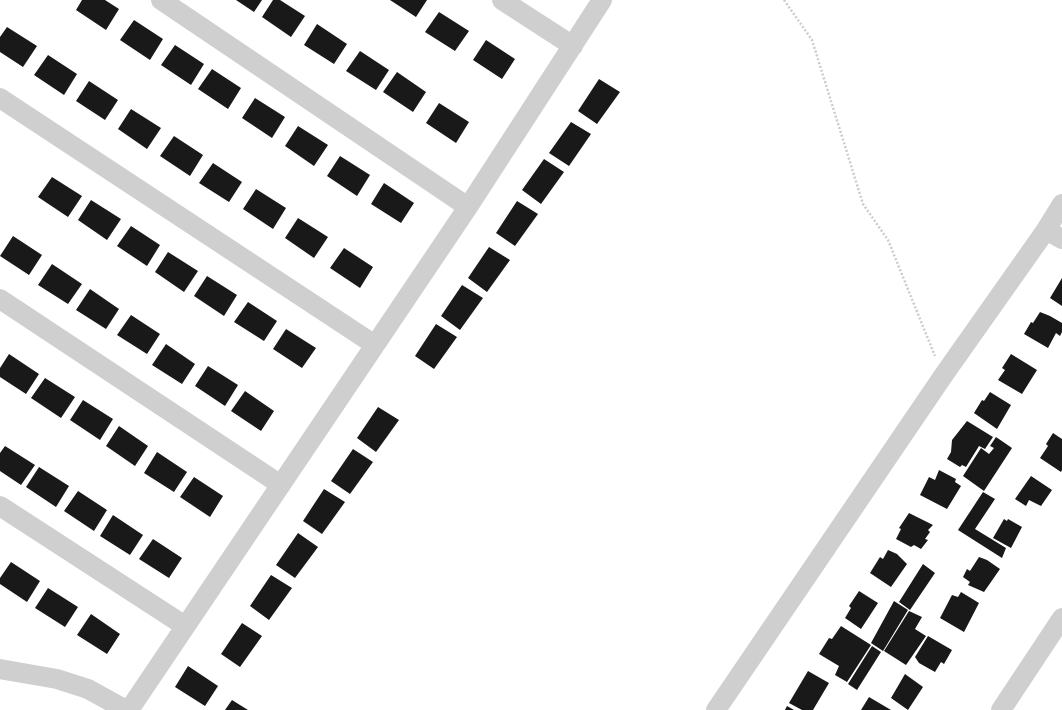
<!DOCTYPE html>
<html>
<head>
<meta charset="utf-8">
<style>
	body { margin:0 }
	canvas { display:block; background:#fff }
</style>
</head>
<body>
<canvas width="1062" height="710"></canvas>
<script>
const ctx = document.querySelector('canvas').getContext('2d');
ctx.lineJoin = 'round';
function fill(path, color) {
  ctx.fillStyle = color;
  ctx.fill(path, 'evenodd');
}
function poly(rows) {
  const path = new Path2D();
  for (const r of rows) {
    path.moveTo(r[0], r[1]);
    for (let i = 2; i < r.length; i += 2) path.lineTo(r[i], r[i + 1]);
  }
  return path;
}
function trace(path, color, width, dash) {
  ctx.strokeStyle = color;
  ctx.lineWidth = width;
  ctx.lineCap = dash ? 'butt' : 'round';
  ctx.setLineDash(dash || []);
  ctx.stroke(path);
}
const building = poly([
	[82,0,105,0,119,9,106,30,76,10],
	[236,0,262,0,254,12],
	[273,0,280,0,305,16,291,37,262,17],
	[390,0,427,0,416,17],
	[439,12,469,31,455,51,425,32],
	[134,20,163,39,150,60,120,40],
	[317,24,347,44,334,64,304,45],
	[7,27,37,46,23,67,0,52,0,37],
	[486,40,515,59,502,79,473,60],
	[175,45,204,64,191,85,161,65],
	[360,51,389,70,376,90,346,71],
	[48,55,77,74,64,95,34,75],
	[212,69,241,88,228,109,198,89],
	[397,72,426,92,413,112,383,92],
	[599,79,620,92,597,124,578,111],
	[89,81,118,100,105,120,76,101],
	[255,98,285,117,272,138,242,118],
	[439,103,469,122,456,143,426,123],
	[131,109,161,128,147,149,118,129],
	[571,122,591,134,569,166,549,153],
	[298,126,328,145,314,166,285,146],
	[174,136,203,155,190,176,160,156],
	[340,156,370,175,357,196,327,176],
	[544,159,564,172,541,204,522,190],
	[213,163,242,182,229,202,199,183],
	[52,177,82,196,68,217,38,197],
	[384,183,414,203,401,223,371,204],
	[256,189,286,208,273,229,243,209],
	[91,200,121,219,107,240,78,220],
	[517,201,538,214,515,246,496,233],
	[298,218,328,237,314,258,285,238],
	[131,226,160,245,147,266,117,246],
	[13,236,42,255,29,275,0,256],
	[489,247,510,260,487,292,468,278],
	[344,248,373,267,360,288,330,268],
	[168,252,198,271,184,292,155,272],
	[52,264,82,284,68,304,38,285],
	[207,276,237,295,224,316,194,296],
	[1062,278,1062,306,1050,298],
	[462,285,483,298,460,330,441,316],
	[90,289,119,309,106,329,76,310],
	[248,302,277,321,264,341,234,322],
	[1040,312,1050,316,1062,323,1062,332,1060,336,1056,333,1048,348,1024,334,1031,322,1033,323],
	[131,315,160,334,147,354,117,335],
	[436,324,457,337,434,369,415,356],
	[286,329,316,348,302,368,273,349],
	[166,344,195,364,182,384,152,365],
	[9,354,39,374,26,394,0,377,0,368],
	[1011,354,1037,370,1022,394,998,380,1005,370,1002,368],
	[208,366,238,385,225,406,195,386],
	[45,378,75,397,61,418,31,398],
	[245,391,274,411,261,431,231,411],
	[990,392,1011,405,997,429,974,413,982,400,984,401],
	[83,400,113,419,100,440,70,420],
	[378,407,399,420,376,452,357,438],
	[967,421,993,437,985,449,979,446,966,467,962,465,960,467,947,459,951,452,952,440],
	[119,426,148,446,135,466,106,446],
	[1053,433,1062,439,1062,470,1061,472,1040,458,1048,446,1046,444],
	[996,437,1012,448,984,491,963,476,981,448,989,454,994,448,990,446],
	[5,446,35,465,21,485,0,471,0,453],
	[353,449,373,462,350,494,331,481],
	[157,452,187,472,174,492,144,473],
	[39,467,69,486,56,507,26,487],
	[939,470,956,479,955,482,961,486,947,509,920,495,929,477,935,480],
	[1031,476,1052,490,1041,506,1029,500,1026,506,1015,499],
	[194,477,223,496,210,517,180,497],
	[324,489,345,502,322,534,303,521],
	[78,491,107,510,94,531,64,511],
	[983,492,995,499,975,529,1006,548,1002,558,958,530],
	[909,513,933,525,928,530,930,532,925,539,928,540,921,549,914,545,911,547,896,539,901,529,899,528],
	[113,515,143,535,130,555,100,536],
	[1004,519,1007,521,1008,519,1022,527,1011,548,993,538],
	[298,533,318,547,295,578,276,565],
	[153,539,182,558,169,578,139,559],
	[888,550,897,554,907,564,891,587,870,573,880,557,883,559],
	[979,557,987,560,1000,569,984,592,968,585,970,582,963,577,967,569,970,571],
	[11,562,40,581,27,602,0,584,0,578],
	[923,564,935,573,910,610,899,602],
	[271,575,292,588,269,620,250,606],
	[48,588,78,607,65,627,35,608],
	[859,591,878,603,861,629,845,618,851,608,849,606],
	[961,592,979,603,964,632,940,618,952,595,958,597],
	[894,601,908,610,883,651,871,643],
	[909,611,922,617,915,629,926,636,906,665,884,651],
	[91,614,120,634,107,654,77,635],
	[242,623,262,636,240,667,221,654],
	[841,626,871,645,847,682,835,675,839,666,819,654,829,638,832,639],
	[928,636,952,650,944,664,941,662,935,672,919,663,915,657],
	[872,646,881,652,857,690,848,684],
	[188,666,218,686,205,706,175,687],
	[808,671,829,683,813,710,802,710,789,703],
	[905,674,923,687,908,710,891,698],
	[869,697,891,710,861,710],
	[232,700,248,710,225,710],
	[787,706,794,710,785,710]
]);
const path = poly([
	[784,0,812,40,863,204,888,240,935,356]
]);
const minor = poly([
	[161,0,468,207],
	[502,0,573,46],
	[0,98,375,345],
	[1046,230,1062,239],
	[0,299,281,485],
	[0,506,185,626],
	[0,669,57,679,88,689,126,710],
	[129,710,468,207,602,0],
	[716,710,943,376,1046,230,1062,204],
	[1001,710,1062,618]
]);
fill(building, '#191919');
trace(path, '#ccc', 2.5, [2, 2]);
trace(minor, '#cfcfcf', 20);
</script>
</body>
</html>
